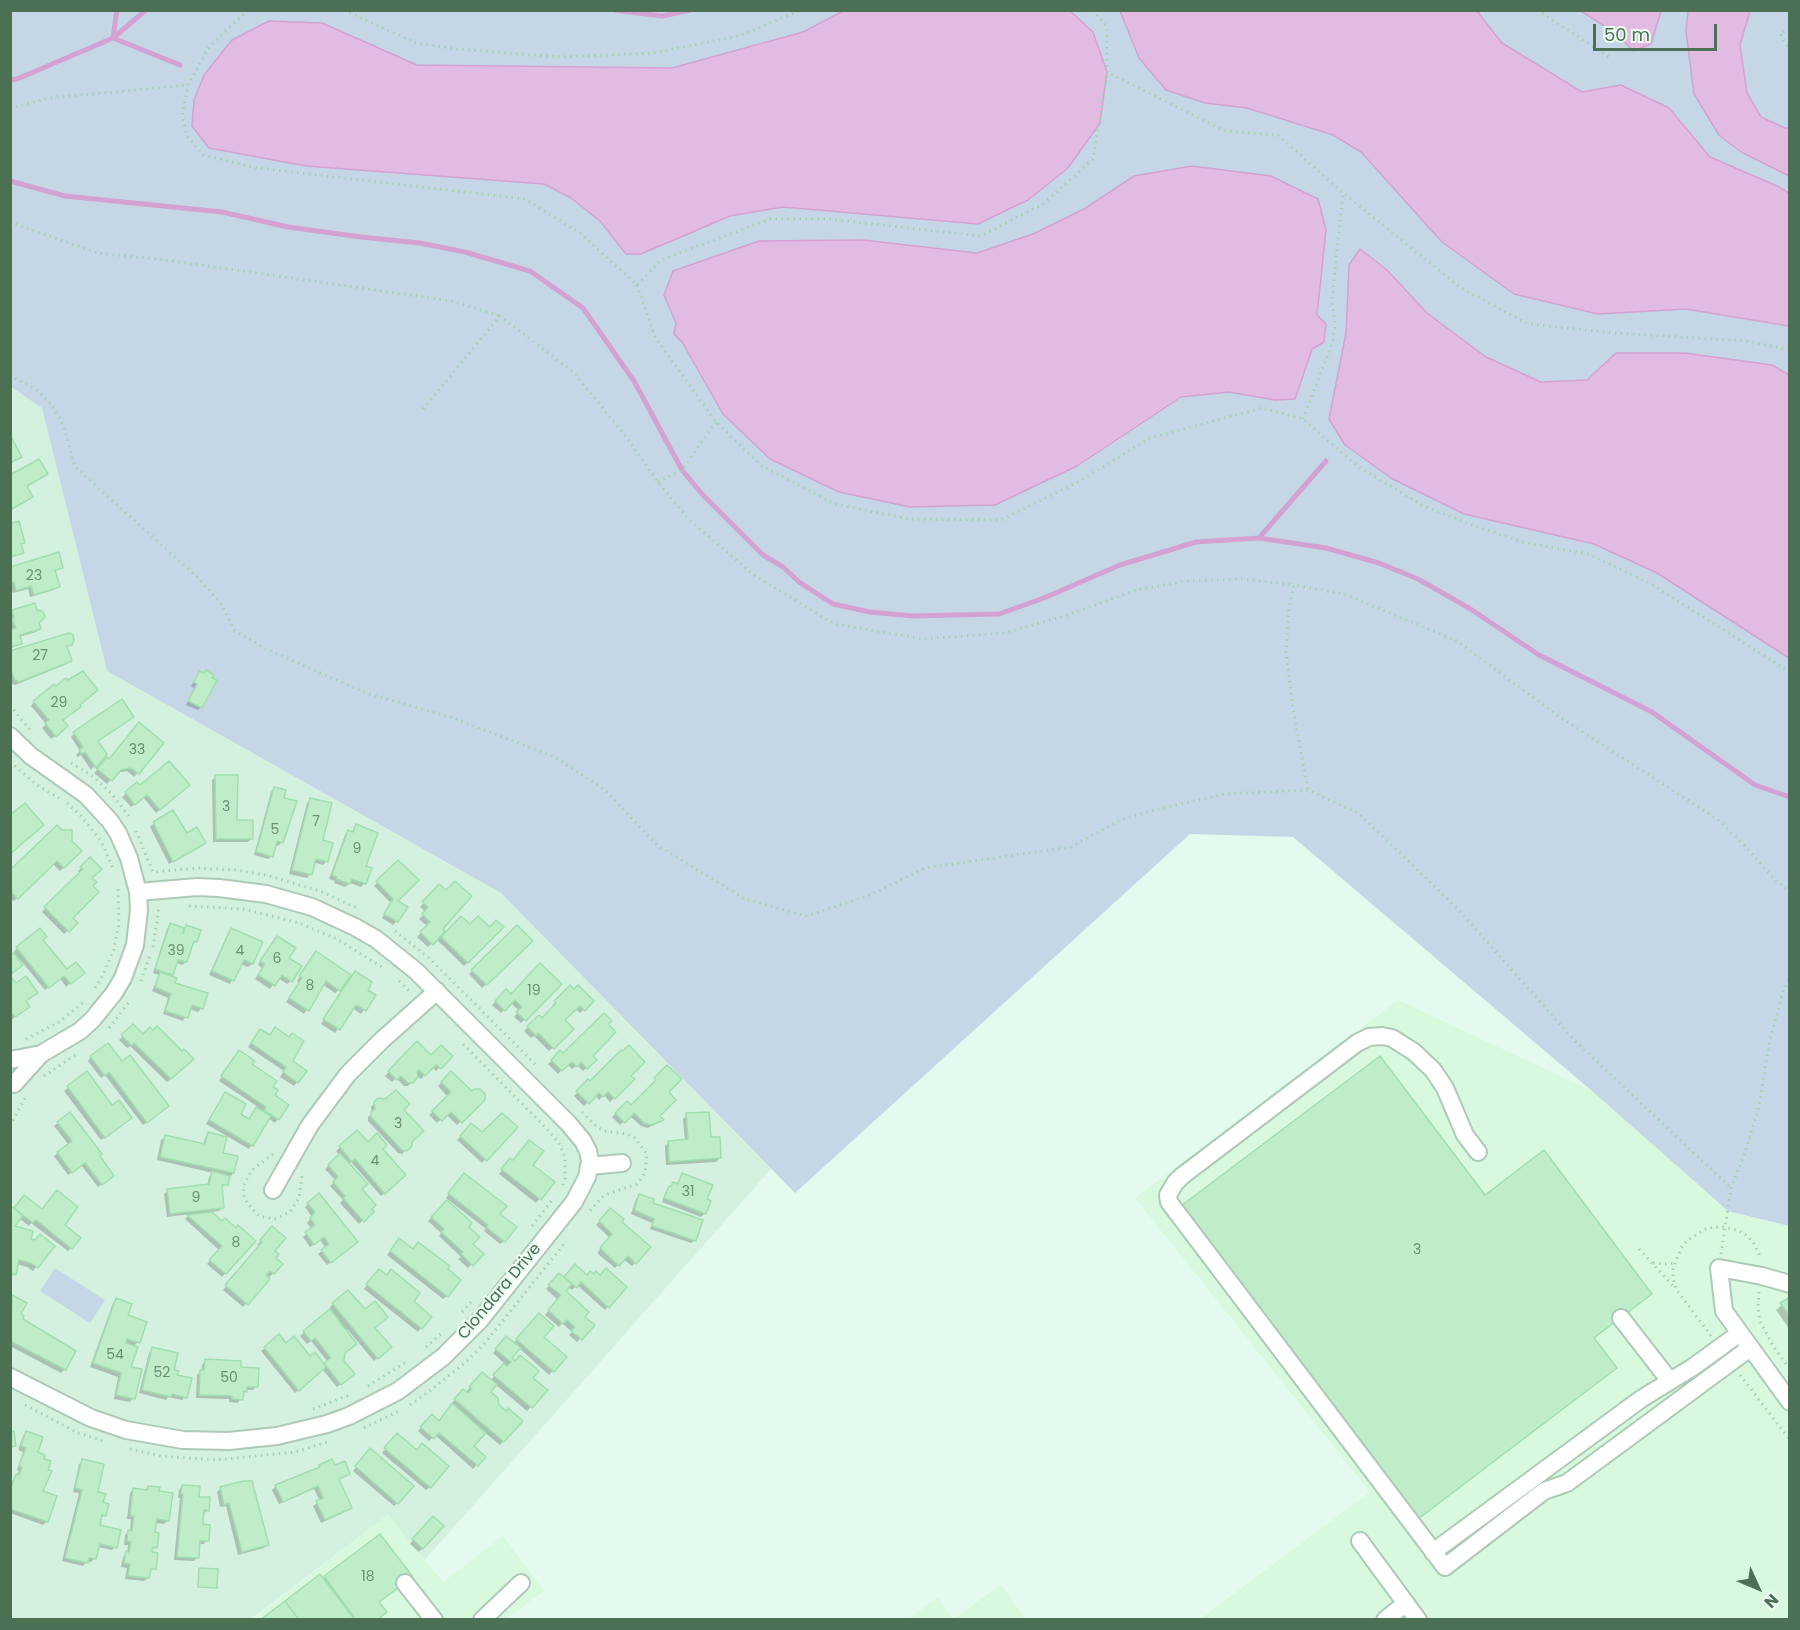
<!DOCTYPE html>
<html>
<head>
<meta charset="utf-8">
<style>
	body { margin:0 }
	#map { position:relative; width:1800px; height:1630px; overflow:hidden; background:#e5faef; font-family:Poppins,sans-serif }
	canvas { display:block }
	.frame { position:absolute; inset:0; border:12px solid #4c7054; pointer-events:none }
	.north { position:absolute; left:1728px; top:1558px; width:60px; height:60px; -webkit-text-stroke:4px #ebfdf3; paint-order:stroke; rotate:134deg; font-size:16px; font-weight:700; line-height:24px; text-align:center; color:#4c7054 }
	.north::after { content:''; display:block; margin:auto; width:21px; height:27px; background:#4c7054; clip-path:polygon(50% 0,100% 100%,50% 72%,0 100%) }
	.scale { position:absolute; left:1593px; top:24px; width:124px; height:27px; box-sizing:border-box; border:3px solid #4c7054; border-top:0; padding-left:8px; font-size:18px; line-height:21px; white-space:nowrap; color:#4c7054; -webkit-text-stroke:4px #ebfdf3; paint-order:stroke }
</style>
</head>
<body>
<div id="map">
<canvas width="1800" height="1630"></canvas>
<div class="frame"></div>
<div class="north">N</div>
<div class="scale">50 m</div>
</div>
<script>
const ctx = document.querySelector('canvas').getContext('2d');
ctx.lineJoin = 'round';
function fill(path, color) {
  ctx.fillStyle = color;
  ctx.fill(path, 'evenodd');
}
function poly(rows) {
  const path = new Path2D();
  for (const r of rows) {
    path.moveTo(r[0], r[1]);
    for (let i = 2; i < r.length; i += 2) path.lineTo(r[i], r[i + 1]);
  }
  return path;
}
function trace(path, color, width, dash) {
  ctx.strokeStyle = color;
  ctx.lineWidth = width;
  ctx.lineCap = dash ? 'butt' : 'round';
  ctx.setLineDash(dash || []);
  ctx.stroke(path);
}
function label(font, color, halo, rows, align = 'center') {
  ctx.font = font + ' Poppins,sans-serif';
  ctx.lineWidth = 5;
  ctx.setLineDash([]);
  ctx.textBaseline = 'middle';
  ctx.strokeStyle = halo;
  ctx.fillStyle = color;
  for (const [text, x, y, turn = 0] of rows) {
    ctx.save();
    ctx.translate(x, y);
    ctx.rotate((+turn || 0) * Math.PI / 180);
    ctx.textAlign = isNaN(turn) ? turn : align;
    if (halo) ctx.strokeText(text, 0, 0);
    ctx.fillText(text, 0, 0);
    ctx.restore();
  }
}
const residential = poly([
	[10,387,42,407,107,671,501,893,771,1169,424,1561,388,1515,251,1619,11,1619]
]);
const commercial = poly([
	[1398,1000,1592,1091,1728,1211,1789,1226,1789,1619,1200,1619,1370,1492,1135,1198],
	[388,1515,443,1582,503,1536,544,1591,506,1619,251,1620],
	[1001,1585,1026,1619,908,1619,938,1597,953,1619]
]);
const green = poly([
	[10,11,1789,11,1789,1226,1728,1211,1592,1091,1293,837,1190,834,795,1193,501,893,107,671,42,408,11,387],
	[55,1268,105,1300,90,1323,40,1291]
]);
const water = poly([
	[845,10,1070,11,1093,32,1107,72,1100,123,1068,168,1028,200,978,224,783,207,730,216,641,254,626,254,600,221,571,198,544,184,306,166,209,148,192,126,194,100,204,75,232,40,269,21,322,23,417,65,672,68,803,32,845,10],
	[1120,11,1477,11,1502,43,1582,92,1621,85,1669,108,1710,157,1777,186,1789,193,1789,326,1686,309,1598,314,1514,294,1442,242,1361,152,1333,135,1247,108,1205,103,1166,90,1139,58,1120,11],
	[1581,11,1661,11,1651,44,1634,51,1612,31,1581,11],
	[1688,11,1750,11,1740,45,1747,93,1761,117,1785,128,1789,128,1789,176,1741,152,1719,135,1694,94,1686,31,1688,11],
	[1192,166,1271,176,1318,199,1326,230,1317,315,1326,324,1325,332,1324,342,1312,349,1295,399,1275,400,1229,392,1181,397,1077,466,995,505,910,507,839,492,770,459,723,414,682,342,674,334,676,323,664,295,673,271,759,241,863,240,977,253,1033,234,1084,209,1134,176,1192,166],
	[1360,249,1387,270,1427,313,1486,357,1541,382,1587,380,1616,353,1685,353,1772,365,1789,375,1789,658,1657,573,1594,544,1464,514,1391,478,1345,445,1329,419,1346,333,1349,265,1360,249]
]);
const shadow = poly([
	[62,567,54,572,58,587,54,590,30,597,28,589,13,593,10,586,10,568],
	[13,611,38,622,39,629,36,632,19,637,20,643,10,649,10,632,13,631,10,626,10,614],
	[71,644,66,648,70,661,67,664,15,685,11,683,10,652],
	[199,673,201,707,198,710,186,705,194,688,191,686],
	[34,702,78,705,80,707,62,720,63,730,51,739,42,728,46,724,31,706],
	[74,734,97,741,105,754,91,770,81,755,78,757,76,755,80,751,71,737],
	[162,744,134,777,127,771,116,773,107,784,94,773,103,763,109,760],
	[216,777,236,822,252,838,248,842,213,842,212,780],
	[137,784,140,787,184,789,156,813,143,797,131,807,122,797],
	[274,788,282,799,282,842,278,846,275,845,272,856,268,859,254,855,271,792],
	[310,800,327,861,323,865,313,862,310,874,307,878,289,874,307,803],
	[154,823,186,835,201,846,169,864,150,827],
	[356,826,364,866,365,883,361,887,350,883,345,887,334,883,335,881,329,879,345,835,349,832,351,833],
	[61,832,80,851,60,871,53,864,14,901,10,898,10,872],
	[90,859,90,878,71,918,76,923,64,934,42,912,80,873,78,871],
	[398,862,396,901,397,921,393,925,382,918,391,903,374,886],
	[439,886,441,929,446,934,470,926,489,929,502,927,464,966,436,939,428,947,417,937,427,926,419,919,426,912,420,907],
	[171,925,184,929,186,927,196,941,192,945,186,962,182,965,176,963,169,977,173,984,202,1008,198,1012,189,1009,183,1021,163,1014,168,998,152,991,159,975,153,973,167,929],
	[517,927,531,940,482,988,469,974],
	[231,929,261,943,252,964,248,967,240,964,230,984,209,975,228,933],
	[42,940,67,971,79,976,66,987,60,978,45,990,18,957,16,959,10,957,15,954,14,952,17,948],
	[273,941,287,958,291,981,287,984,278,978,270,989,255,979,262,968,258,965],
	[313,957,339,990,335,993,322,984,304,1014,286,1002,299,983,297,981],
	[351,977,374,996,361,1014,352,1008,335,1033,321,1024],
	[10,978,25,1002,25,1010,11,1020],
	[560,984,521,1023,514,1017,519,1011,511,1003,501,1013,492,1005,506,991,511,996],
	[570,987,592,1001,580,1013,575,1008,563,1020,572,1029,549,1051,534,1036,531,1038,524,1031,539,1017,542,1020,554,1008,552,1006],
	[133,1026,143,1036,189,1063,167,1082,130,1046,127,1048,119,1040],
	[257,1034,291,1062,297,1082,294,1086,280,1077,284,1071,248,1047],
	[417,1043,431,1057,451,1056,436,1071,432,1067,421,1079,417,1076,408,1086,404,1086,396,1078,392,1082,385,1076],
	[560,1053,563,1055,591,1056,595,1059,583,1071,577,1065,572,1069,567,1064,558,1074,548,1064],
	[236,1055,250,1065,271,1087,278,1119,275,1123,268,1118,249,1149,206,1124,222,1098,239,1115,248,1120,258,1107,219,1081],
	[91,1057,122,1063,163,1110,143,1125,105,1075,101,1078,88,1061],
	[667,1067,667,1092,658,1116,662,1120,659,1123,647,1128,641,1126,630,1116,620,1125,612,1117,627,1103,631,1107],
	[451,1073,472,1093,483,1099,457,1125,446,1114,437,1123,429,1115,448,1097,438,1086],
	[86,1074,112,1107,127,1121,101,1140,64,1091],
	[629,1076,632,1079,610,1102,604,1095,599,1100,595,1095,584,1106,574,1096,588,1081,590,1083],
	[378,1099,402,1110,411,1142,410,1145,402,1154,398,1153,368,1121,368,1117,372,1114,371,1107],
	[687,1115,709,1139,720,1158,716,1162,666,1165,665,1146,669,1142,685,1141,683,1119],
	[58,1123,98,1157,109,1179,98,1187,81,1165,68,1175,54,1156,68,1144,54,1126],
	[472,1125,482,1134,516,1127,482,1163,457,1140],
	[357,1132,367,1144,381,1149,400,1179,381,1196,351,1162,348,1164,372,1212,359,1224,340,1203,343,1200,330,1186,336,1181,325,1169,340,1156,336,1151],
	[208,1134,233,1173,226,1184,221,1188,223,1207,219,1211,210,1212,222,1223,254,1241,222,1277,207,1264,219,1250,185,1219,190,1214,167,1217,164,1194,168,1190,207,1186,209,1177,213,1173,157,1160,161,1140,165,1137,203,1145,205,1138],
	[513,1162,531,1166,553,1182,536,1203,499,1174,507,1163],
	[682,1175,705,1200,705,1213,701,1217,662,1202,666,1191,673,1184,676,1185],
	[460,1178,498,1215,504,1241,500,1244,484,1231,486,1229,446,1198],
	[640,1196,651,1204,695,1240,691,1243,650,1229,652,1223,631,1214,636,1199],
	[21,1201,62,1225,71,1248,68,1251,31,1223,29,1226,19,1218,12,1227,29,1240,53,1246,33,1271,27,1267,17,1264,14,1274,10,1278,10,1207,14,1210],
	[447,1202,467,1227,471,1244,481,1254,468,1268,458,1259,461,1257,439,1236,441,1233,428,1221],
	[308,1204,353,1245,327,1265,318,1254,326,1248,320,1240,310,1247,303,1237,312,1229,307,1223,312,1217,305,1207],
	[610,1210,619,1222,649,1247,632,1266,623,1259,615,1268,597,1253,610,1238,596,1225],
	[272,1228,274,1258,281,1264,243,1307,223,1290,260,1247,257,1245],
	[396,1244,447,1296,443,1299,387,1255],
	[575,1266,586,1276,600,1276,625,1287,605,1310,577,1285,572,1290,567,1287,564,1291,583,1317,593,1325,577,1342,569,1335,572,1332,562,1323,559,1327,545,1315,558,1300,546,1289,559,1275,564,1279],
	[375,1274,411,1302,421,1328,418,1332,364,1289],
	[12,1296,25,1303,19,1315,21,1320,65,1369,61,1373,10,1346],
	[1790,1298,1790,1330,1776,1310],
	[116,1300,138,1342,133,1347,129,1368,133,1398,130,1402,114,1399,118,1377,90,1367,113,1303],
	[333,1304,364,1311,386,1351,374,1361,347,1329,345,1331,343,1361,349,1377,337,1387,322,1369,295,1393,261,1351,265,1348,285,1345,324,1366,328,1362,311,1341,307,1344,300,1336,332,1310,329,1308],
	[539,1315,542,1337,565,1358,549,1375,519,1348,510,1358,545,1390,527,1411,495,1384,488,1392,497,1406,521,1421,500,1445,484,1432,472,1447,484,1457,473,1469,435,1435,429,1441,418,1431,432,1416,439,1423,452,1403,463,1391,465,1393,482,1374,490,1381,505,1364,493,1353,506,1338,513,1344],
	[1593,1339,1615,1368,1412,1524],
	[153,1349,176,1376,185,1397,182,1400,168,1397,166,1400,139,1393,149,1353],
	[205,1361,239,1368,256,1386,253,1390,246,1390,238,1403,229,1402,229,1399,196,1398,197,1375,201,1372,202,1365],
	[27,1432,46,1471,50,1472,46,1485,43,1488,47,1521,43,1525,10,1513,10,1486,19,1471,17,1470,23,1452,18,1450,23,1436],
	[394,1439,430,1487,426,1490,382,1453],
	[367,1454,397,1503,394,1506,353,1471],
	[83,1461,105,1515,100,1519,98,1526,115,1547,112,1550,98,1547,95,1558,91,1562,87,1561,83,1566,62,1561,79,1493,73,1492,79,1464],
	[320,1466,334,1468,348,1474,338,1480,350,1508,347,1511,321,1523,313,1506,320,1501,314,1489,279,1504,272,1490,276,1486,316,1469],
	[251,1482,268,1544,264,1548,238,1555,226,1506,220,1507,217,1492,220,1489],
	[182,1486,198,1498,208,1510,203,1514,202,1526,207,1540,204,1544,198,1544,197,1558,194,1561,174,1560,180,1498,178,1498,179,1490],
	[148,1487,168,1520,164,1524,155,1523,154,1534,156,1547,151,1550,154,1569,149,1572,148,1578,144,1581,125,1579,127,1568,121,1567,123,1557,127,1553,128,1545,124,1545,125,1535,130,1531,131,1519,127,1519,130,1493,134,1489,145,1491],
	[433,1518,442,1526,419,1552,410,1544],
	[379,1536,405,1583,378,1603,377,1620,264,1620,322,1580]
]);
const stream = poly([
	[117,10,113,38,180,65],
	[615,10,662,16,690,10],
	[10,80,17,79,113,38,146,10],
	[10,181,65,196,222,212,288,227,361,237,420,243,465,252,530,271,583,308,634,381,682,470,702,494,763,555,783,567,799,582,833,604,870,612,913,616,999,614,1044,598,1120,565,1196,542,1259,538,1326,548,1379,563,1418,579,1469,608,1539,655,1652,712,1755,785,1790,797],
	[1259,538,1326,461]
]);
const building = poly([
	[10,435,22,457,10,463,10,435],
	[39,459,48,474,27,486,33,497,10,510,10,475,39,459],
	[19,521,25,543,21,544,24,553,10,557,10,524,19,521],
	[59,552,63,568,55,570,60,587,34,595,31,586,16,591,14,582,10,583,10,567,59,552],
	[35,603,37,611,40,610,44,613,45,617,39,623,41,629,20,635,22,644,10,647,10,630,16,628,12,619,14,618,12,610,35,603],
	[69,633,73,635,74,640,72,645,67,646,72,661,19,682,15,680,10,667,10,651,69,633],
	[206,670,214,675,212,678,217,680,202,708,188,701,197,684,194,682,199,671,204,673,206,670],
	[83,671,98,690,80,705,81,707,63,720,68,726,56,737,45,723,49,720,33,701,54,684,56,686,66,678,68,680,83,671],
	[122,699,134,717,98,741,107,754,96,768,85,752,82,754,79,750,83,747,73,732,122,699],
	[139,722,164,743,139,774,131,768,121,770,112,781,97,769,107,757,109,759,139,722],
	[169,761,190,785,160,810,147,795,135,805,125,792,137,782,140,785,169,761],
	[215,775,238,775,237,820,253,820,253,839,216,839,215,775],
	[274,787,286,790,284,798,297,801,283,843,277,841,273,857,256,852,274,787],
	[310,798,332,803,323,840,333,843,328,862,316,859,312,875,292,870,310,798],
	[25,803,44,825,10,854,10,815,25,803],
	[173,810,187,833,197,827,206,843,173,862,153,822,173,810],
	[356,824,378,833,366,866,372,868,366,884,352,879,350,884,336,879,337,877,332,875,348,830,353,832,356,824],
	[57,825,62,830,72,830,72,841,82,851,64,868,57,861,18,899,10,891,10,870,57,825],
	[90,857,102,869,92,878,97,882,93,886,99,892,73,918,78,923,69,932,44,907,83,869,80,867,90,857],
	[398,860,419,880,398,901,408,907,398,922,384,914,393,899,376,881,398,860],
	[455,881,472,896,443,929,445,931,433,945,420,932,430,922,422,914,428,907,422,902,439,884,446,890,455,881],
	[461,916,470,924,478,916,490,927,496,920,504,927,468,963,441,937,461,916],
	[170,923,184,928,183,934,186,925,201,930,197,942,194,941,187,962,178,960,173,975,155,969,170,923],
	[517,925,533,941,487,985,471,970,517,925],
	[40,928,47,937,43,940,67,969,76,962,85,973,71,984,64,976,49,988,16,947,40,928],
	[231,928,263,942,253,964,244,960,234,981,212,971,231,928],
	[277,936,296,948,289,958,302,966,292,982,282,975,275,986,258,975,265,964,260,961,277,936],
	[316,951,351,975,340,991,326,981,309,1011,289,998,302,978,299,976,316,951],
	[14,953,23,965,10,975,10,955,14,953],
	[540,963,562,984,526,1021,516,1012,522,1007,515,1000,505,1011,495,1001,506,989,511,994,540,963],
	[355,971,372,982,368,990,376,995,366,1011,356,1005,340,1030,323,1019,355,971],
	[160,972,177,978,175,983,208,993,203,1009,192,1005,188,1018,165,1011,171,994,155,987,160,972],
	[10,976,16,983,26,976,38,993,26,1001,30,1007,15,1017,10,1011,10,976],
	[570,985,574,989,578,985,594,1001,585,1011,580,1006,565,1020,574,1029,554,1049,538,1033,536,1036,527,1026,539,1015,542,1018,556,1003,554,1001,570,985],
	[604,1013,612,1021,608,1024,616,1032,593,1056,597,1060,587,1069,581,1062,577,1067,572,1062,562,1071,551,1060,560,1050,563,1053,604,1013],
	[133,1024,143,1034,150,1027,153,1030,157,1026,182,1051,184,1049,194,1059,171,1079,134,1043,132,1046,121,1035,133,1024],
	[275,1027,289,1037,292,1033,304,1041,293,1061,307,1071,298,1083,283,1072,286,1067,251,1043,260,1029,270,1035,275,1027],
	[417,1041,431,1055,441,1045,453,1056,441,1069,436,1065,425,1076,419,1070,417,1072,418,1077,413,1083,408,1083,401,1076,397,1080,388,1071,417,1041],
	[108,1043,122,1061,130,1055,169,1106,147,1123,109,1072,105,1076,90,1056,108,1043],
	[629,1045,645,1062,631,1076,635,1079,615,1099,608,1092,603,1097,599,1093,589,1104,576,1091,588,1079,590,1081,621,1050,623,1051,629,1045],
	[239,1050,255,1061,252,1064,277,1081,273,1087,278,1090,275,1095,289,1105,279,1120,264,1110,266,1107,221,1076,239,1050],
	[1380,1056,1485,1195,1544,1150,1652,1294,1594,1338,1617,1368,1418,1519,1181,1206,1380,1056],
	[667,1065,682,1079,669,1092,676,1100,660,1116,664,1120,651,1125,644,1123,634,1113,625,1123,615,1113,627,1101,631,1105,656,1080,654,1078,667,1065],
	[87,1071,112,1105,119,1100,132,1118,105,1138,67,1086,87,1071],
	[451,1071,472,1091,474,1089,480,1089,485,1094,485,1100,462,1123,451,1112,442,1121,432,1111,451,1092,441,1082,451,1071],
	[396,1090,410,1104,404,1110,424,1131,412,1142,412,1146,407,1151,402,1150,371,1117,371,1112,375,1109,374,1102,378,1098,385,1099,396,1090],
	[225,1092,246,1104,241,1114,249,1119,256,1107,271,1116,253,1146,209,1120,225,1092],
	[70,1112,102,1154,100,1156,114,1176,102,1185,85,1163,72,1173,57,1152,72,1141,57,1122,70,1112],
	[709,1112,711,1137,720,1137,721,1158,669,1162,668,1141,688,1139,686,1113,709,1112],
	[502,1113,518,1127,487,1161,460,1136,471,1123,482,1132,502,1113],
	[357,1130,368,1142,377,1133,387,1145,383,1149,406,1175,385,1194,355,1159,352,1162,339,1146,357,1130],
	[208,1132,227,1137,223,1153,238,1156,234,1173,160,1157,165,1135,205,1144,208,1132],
	[529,1140,544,1151,533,1165,555,1182,541,1200,501,1169,510,1158,513,1160,529,1140],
	[340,1153,368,1184,362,1189,376,1205,372,1209,374,1212,364,1222,343,1198,345,1196,333,1182,338,1177,328,1165,340,1153],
	[212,1171,230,1176,228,1185,222,1185,224,1208,170,1214,167,1189,209,1184,212,1171],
	[464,1173,507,1206,500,1214,517,1227,505,1242,486,1227,488,1225,448,1193,464,1173],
	[682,1173,713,1185,707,1199,711,1201,706,1214,664,1198,669,1186,671,1186,673,1182,678,1184,682,1173],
	[57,1190,78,1207,65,1225,81,1238,72,1249,36,1220,33,1223,14,1208,24,1195,42,1209,57,1190],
	[319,1193,358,1242,331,1263,321,1250,329,1244,324,1237,314,1245,305,1232,315,1225,310,1218,315,1212,307,1203,319,1193],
	[639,1194,654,1199,653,1203,703,1220,696,1241,652,1226,654,1219,634,1210,639,1194],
	[447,1200,472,1223,469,1227,480,1237,473,1244,484,1254,473,1266,461,1254,463,1252,441,1232,444,1229,431,1217,447,1200],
	[10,1205,23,1216,15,1226,33,1231,31,1239,35,1240,40,1234,55,1246,38,1268,31,1263,19,1260,16,1275,10,1273,10,1205],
	[610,1208,624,1219,622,1222,651,1247,636,1264,628,1256,619,1266,600,1248,612,1234,599,1221,610,1208],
	[212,1212,222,1221,225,1218,236,1228,238,1225,256,1241,226,1274,209,1260,222,1246,187,1215,212,1212],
	[272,1226,286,1238,275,1251,279,1254,276,1258,283,1264,274,1274,270,1271,266,1275,270,1279,248,1305,225,1285,262,1242,260,1240,272,1226],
	[399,1238,413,1249,418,1242,450,1266,448,1269,461,1280,448,1297,390,1251,399,1238],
	[575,1264,587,1275,590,1271,594,1274,596,1271,600,1275,606,1268,627,1287,609,1308,581,1282,577,1288,564,1277,575,1264],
	[379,1269,387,1275,391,1269,420,1293,414,1301,432,1317,422,1329,366,1284,379,1269],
	[559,1273,572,1284,566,1291,589,1312,585,1317,595,1325,582,1340,571,1331,575,1327,567,1320,563,1324,548,1310,561,1295,548,1285,559,1273],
	[348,1290,365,1309,375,1301,388,1317,375,1328,392,1347,378,1359,332,1303,348,1290],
	[12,1295,27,1303,21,1314,24,1316,23,1319,76,1351,66,1370,10,1341,12,1295],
	[1790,1297,1790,1316,1780,1303,1790,1297],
	[116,1298,132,1304,128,1315,147,1322,140,1343,127,1339,126,1343,138,1347,131,1367,142,1369,135,1399,116,1395,121,1373,93,1363,116,1298],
	[330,1309,357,1344,345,1353,344,1361,355,1374,341,1385,324,1363,331,1358,315,1338,311,1341,303,1331,330,1309],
	[539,1313,554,1326,544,1337,567,1357,554,1372,516,1339,539,1313],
	[279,1334,286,1343,294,1336,310,1356,315,1352,326,1367,299,1391,264,1347,279,1334],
	[506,1336,521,1348,512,1358,515,1361,520,1355,539,1371,533,1378,548,1390,532,1408,493,1375,504,1363,507,1366,511,1362,495,1349,506,1336],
	[152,1347,178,1353,174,1370,179,1371,177,1375,192,1378,187,1398,172,1394,171,1397,142,1390,152,1347],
	[205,1359,241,1361,241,1367,259,1368,258,1387,247,1387,247,1392,244,1391,243,1400,232,1399,232,1396,199,1395,200,1370,204,1370,205,1359],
	[482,1372,497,1384,491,1392,498,1398,499,1405,506,1411,508,1408,523,1421,504,1442,454,1399,463,1389,468,1393,472,1389,469,1387,482,1372],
	[452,1403,486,1433,474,1446,486,1457,478,1466,439,1433,434,1439,420,1427,432,1414,439,1421,452,1403],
	[14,1431,16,1446,10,1447,10,1432,14,1431],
	[26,1431,43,1437,38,1452,45,1455,44,1459,51,1461,48,1470,52,1471,43,1491,57,1496,48,1522,10,1509,10,1490,16,1474,19,1475,22,1467,19,1466,26,1448,21,1446,26,1431],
	[397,1433,417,1450,422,1443,449,1466,431,1488,384,1448,397,1433],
	[370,1448,414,1486,398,1504,355,1466,370,1448],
	[82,1459,104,1464,98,1492,106,1494,103,1502,109,1504,106,1516,102,1515,100,1525,121,1530,117,1548,100,1544,96,1559,89,1558,88,1563,65,1558,82,1490,75,1488,82,1459],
	[332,1459,335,1465,345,1461,350,1474,339,1479,352,1508,325,1520,316,1501,323,1498,318,1486,283,1502,275,1485,320,1467,319,1465,332,1459],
	[243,1481,252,1481,269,1545,242,1552,229,1503,224,1505,220,1487,243,1481],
	[182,1485,200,1486,199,1497,210,1497,209,1511,204,1510,203,1524,210,1525,209,1541,200,1541,199,1558,177,1557,183,1494,181,1494,182,1485],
	[148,1486,160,1487,159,1491,173,1493,169,1521,157,1519,155,1532,159,1533,157,1548,153,1547,152,1552,158,1553,156,1569,151,1569,149,1578,128,1576,130,1564,124,1563,126,1551,129,1552,131,1542,127,1541,128,1530,132,1531,134,1516,130,1516,133,1488,147,1490,148,1486],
	[433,1516,444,1526,423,1549,412,1539,433,1516],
	[380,1534,413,1577,379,1602,387,1612,377,1620,356,1620,324,1576,380,1534],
	[199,1568,218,1569,217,1588,198,1587,199,1568],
	[320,1574,355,1620,299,1620,285,1601,320,1574],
	[285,1601,299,1620,260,1620,285,1601]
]);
const path = poly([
	[248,10,209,47,188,85,182,116,187,136,203,155,257,168,525,199,580,233,637,285,661,260,770,219,829,219,981,236,1043,204,1093,159,1107,72],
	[344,10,416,43,457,49,559,57,653,53,739,36,801,10],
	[1093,10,1107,27,1107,72,1225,131,1278,135,1343,193,1461,288,1528,324,1615,333,1747,341,1790,350],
	[1537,10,1609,57],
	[1790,30,1780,33,1790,52],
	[10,108,50,98,188,85],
	[10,222,97,253,166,260,452,301,500,316],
	[637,285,655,337,716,422,762,466,835,504,909,519,1001,520,1078,482,1150,438,1262,408,1303,419,1357,466,1422,505,1469,524,1522,542,1588,554,1651,584,1790,672],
	[10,375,38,391,52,405,64,427,75,467,196,576,220,602,235,631,266,649,366,693,453,718,555,757,606,791,657,845,745,899,806,916,870,895,925,868,1071,847,1120,820,1162,808,1226,794,1308,790,1358,813,1456,907,1574,1040,1731,1188],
	[423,409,500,316,573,372,624,434,658,482,689,520,754,575,834,624,923,639,1004,633,1065,616,1136,590,1186,581,1242,579,1294,585],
	[1303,419,1332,344,1335,325,1332,299,1343,193],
	[658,482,682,470,716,422],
	[10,705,31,731],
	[10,762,37,785,59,798],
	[71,763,91,775,111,793,131,819],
	[1308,789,1293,709,1286,652,1289,608,1294,585,1344,594,1457,641,1561,718,1717,819,1745,846,1774,879,1790,892],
	[67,803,81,816,101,841,113,868],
	[136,831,153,872,198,868,235,870,266,875,320,891,359,909],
	[189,906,243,909,299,923,337,939,385,969],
	[395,931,429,958,536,1065],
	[153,947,159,907],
	[141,981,151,953],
	[399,981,411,993],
	[95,988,103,975,114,949,119,924,118,888],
	[109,1028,129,1002],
	[26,1039,59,1022,86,1000],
	[463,1044,546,1128,559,1143,565,1157,565,1178,563,1185],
	[44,1076,78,1053],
	[582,1112,597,1127,604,1131,627,1134,635,1138,647,1154,645,1173,637,1184,608,1194,602,1197,588,1213],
	[10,1126,26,1096],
	[273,1154,251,1171,243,1187,244,1197,248,1204,259,1216,275,1219,290,1212,299,1198,302,1176],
	[532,1226,552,1200],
	[1639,1249,1675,1288],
	[1721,1254,1731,1188,1745,1152,1759,1106,1769,1044,1783,992,1790,977],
	[1653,1263,1666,1264,1674,1263],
	[1759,1292,1758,1308,1760,1321,1773,1346,1790,1369],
	[462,1312,472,1301],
	[1711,1336,1676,1289,1673,1278,1673,1269,1681,1248,1688,1240,1707,1228,1722,1227,1737,1230,1746,1235,1753,1242,1761,1258],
	[426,1347,443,1332],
	[1740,1375,1790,1440],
	[368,1386,406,1362],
	[25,1405,78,1433,106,1442],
	[410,1405,431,1390,467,1361,485,1343,564,1244],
	[313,1409,352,1394],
	[364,1428,401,1410],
	[130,1449,161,1456,216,1460,295,1452,327,1442]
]);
const minor = poly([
	[10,736,31,756,86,795,110,821,118,833,129,858,138,892,139,910,135,945,123,978,114,993,93,1019,80,1031,41,1054,14,1084],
	[10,1060,41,1054],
	[1478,1152,1465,1135,1445,1088,1433,1070,1414,1052,1392,1038,1382,1036,1369,1037,1357,1043,1182,1176,1175,1183,1168,1195,1169,1202,1445,1567,1544,1491,1567,1483,1750,1348],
	[589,1166,622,1163],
	[273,1190,310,1125,348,1074,382,1040,437,991],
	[1790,1284,1762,1276,1719,1268,1724,1311,1790,1402],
	[1621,1318,1670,1381],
	[10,1377,91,1418,126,1430,183,1440,229,1441,277,1436,327,1424,349,1416,398,1391,443,1357,480,1320,574,1202,587,1177,590,1161,588,1151,583,1141,568,1123,416,971,376,939,355,927,312,907,266,894,219,888,197,887,138,892],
	[1360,1541,1418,1620],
	[1433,1552,1641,1399,1693,1367,1740,1333],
	[405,1583,434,1620],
	[482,1620,521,1583],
	[1385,1620,1406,1603]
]);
const numberNames = [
	["23",34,576],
	["27",40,656],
	["29",59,703],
	["33",137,750],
	["3",226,807],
	["7",316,822],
	["5",275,830],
	["9",357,849],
	["39",176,951],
	["4",240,951],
	["6",277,959],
	["8",310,986],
	["19",534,991],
	["3",398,1124],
	["4",375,1161],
	["31",688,1192],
	["9",196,1198],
	["8",236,1243],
	["3",1417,1250],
	["54",115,1355],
	["52",162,1373],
	["50",229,1378],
	["18",368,1577]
];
const streetNames = [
	["Clondara Drive",500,1292,-50]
];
fill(residential, '#d4f1e0');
fill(commercial, '#d9f9de');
fill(green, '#c5d7e6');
fill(water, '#e2bbe2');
trace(water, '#d3a2d2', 1.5);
fill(shadow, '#0003');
trace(stream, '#d3a2d2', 5);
fill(building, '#bfedca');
trace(building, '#a1deaf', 1.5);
trace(minor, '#accab6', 20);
trace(path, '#a2d2ae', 3, [1.5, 4.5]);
trace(minor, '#fff', 16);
label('14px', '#698f72', null, numberNames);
label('16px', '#4c7054', '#ebfdf3', streetNames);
</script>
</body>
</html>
